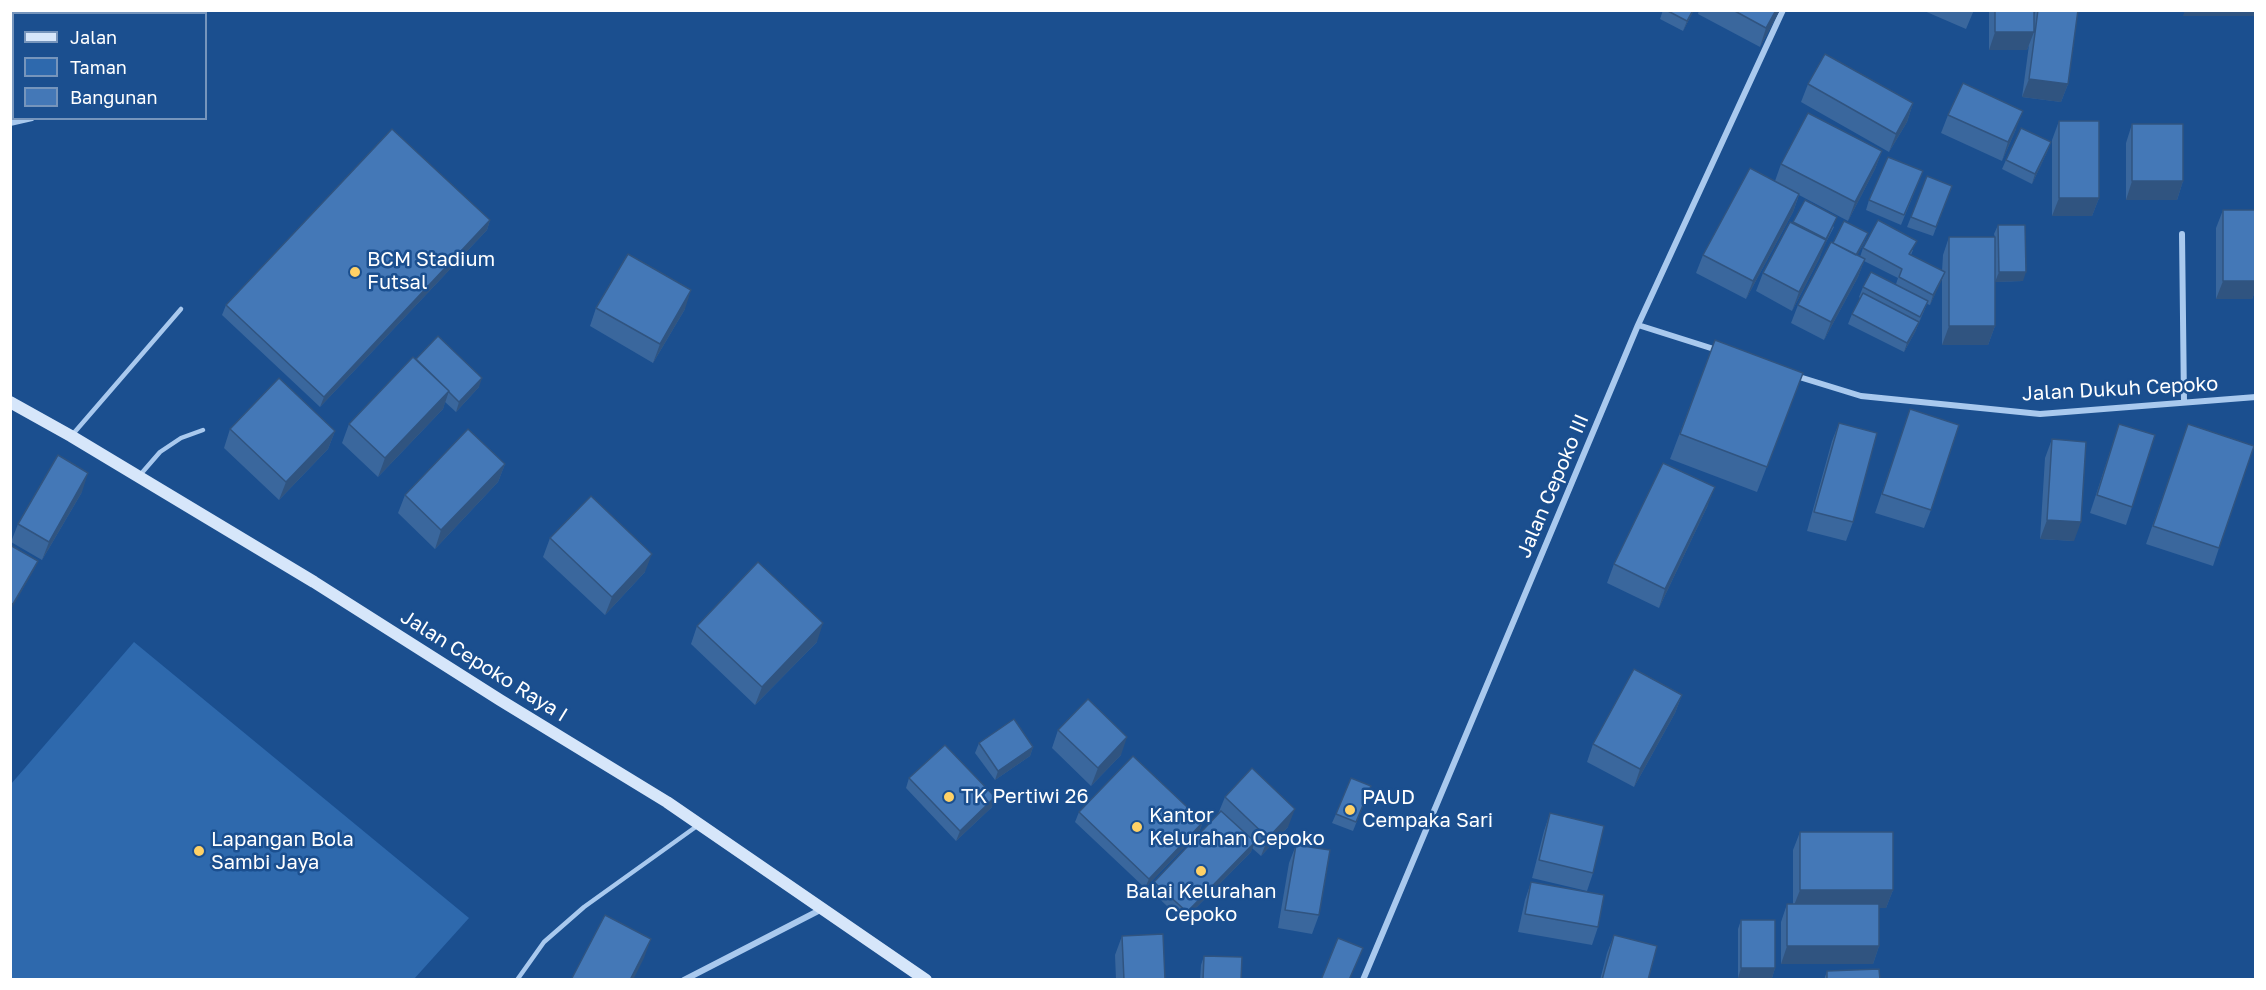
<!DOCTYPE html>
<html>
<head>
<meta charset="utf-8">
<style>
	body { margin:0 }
	#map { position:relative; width:2266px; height:990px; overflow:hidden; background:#1b4f8f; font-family:"Golos Text",sans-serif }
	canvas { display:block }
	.frame { position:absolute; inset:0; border:12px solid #fff; pointer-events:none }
	.legend { position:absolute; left:12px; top:12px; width:195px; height:108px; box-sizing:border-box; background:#1b4f8f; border:2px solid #7695bc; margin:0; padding:8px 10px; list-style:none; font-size:18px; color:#fff }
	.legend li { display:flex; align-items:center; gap:12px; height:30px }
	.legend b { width:30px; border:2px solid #7695bc }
</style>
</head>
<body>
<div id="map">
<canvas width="2266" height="990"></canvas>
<div class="frame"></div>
<ul class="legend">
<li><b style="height:8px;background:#d6e6fa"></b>Jalan</li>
<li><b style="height:16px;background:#2e69ad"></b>Taman</li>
<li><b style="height:16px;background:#4478b7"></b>Bangunan</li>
</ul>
</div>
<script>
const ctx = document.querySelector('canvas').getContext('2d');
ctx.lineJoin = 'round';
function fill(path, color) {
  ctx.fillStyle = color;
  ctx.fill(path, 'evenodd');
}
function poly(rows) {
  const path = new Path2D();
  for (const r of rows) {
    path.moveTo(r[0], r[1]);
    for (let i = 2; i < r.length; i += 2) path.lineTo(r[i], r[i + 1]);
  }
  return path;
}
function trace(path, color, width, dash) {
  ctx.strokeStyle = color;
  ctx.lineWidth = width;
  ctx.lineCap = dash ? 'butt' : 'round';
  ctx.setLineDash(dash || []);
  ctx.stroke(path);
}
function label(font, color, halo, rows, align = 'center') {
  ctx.font = font + ' "Golos Text",sans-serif';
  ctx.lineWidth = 5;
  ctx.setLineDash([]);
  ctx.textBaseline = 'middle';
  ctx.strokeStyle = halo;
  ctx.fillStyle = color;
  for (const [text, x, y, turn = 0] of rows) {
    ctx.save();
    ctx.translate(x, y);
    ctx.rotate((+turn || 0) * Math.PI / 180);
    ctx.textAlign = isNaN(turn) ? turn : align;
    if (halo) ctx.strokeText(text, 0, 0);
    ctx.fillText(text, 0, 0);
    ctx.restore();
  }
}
const green = poly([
	[134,642,469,918,414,979,11,979,11,784]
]);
const lane = poly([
	[73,434,181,309],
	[140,475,160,452,181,438,203,430],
	[517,980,544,942,584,907,697,826]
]);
const street = poly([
	[174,14,177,10],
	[10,123,32,118],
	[2182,234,2184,402],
	[1638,325,1717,350],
	[1796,376,1861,396,2040,414,2256,397],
	[684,980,822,909],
	[1363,980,1638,325,1783,10]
]);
const secondary = poly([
	[10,402,71,436,314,582,500,700,667,802,926,980]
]);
const wall = poly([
	[1663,10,1694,10,1683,31,1660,19],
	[1699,10,1780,10,1760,47,1698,14],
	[1922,10,1974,10,1966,29],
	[1989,10,2034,10,2034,16,2036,10,2078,10,2068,84,2061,102,2022,97,2029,45,2027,50,1989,50],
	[1808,84,1913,103,1907,122,1889,152,1801,102],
	[1948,115,2016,129,2002,161,1941,133],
	[2059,121,2099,198,2092,216,2052,216,2052,140],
	[2132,124,2183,181,2177,200,2126,200,2126,143],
	[2051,142,2047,152,2032,184,2002,169,2006,160],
	[1882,151,1875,169,1848,221,1799,195,1793,212,1746,299,1696,273,1703,255,1775,181,1781,164],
	[1923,171,1901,225,1866,210,1869,200],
	[1927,176,1952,186,1933,236,1907,227],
	[1805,200,1834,227,1823,248,1819,259,1792,311,1756,291,1763,273,1793,223],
	[2223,210,2256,210,2256,289,2252,299,2216,299,2216,228],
	[490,220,487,230,320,407,222,315,226,305],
	[1998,225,2023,281,1995,282,1995,326,1988,345,1942,345,1942,278,1930,305,1927,304,1915,332,1904,352,1848,324,1852,314,1860,298,1859,297,1863,287,1896,284,1898,278,1864,261,1858,277,1824,340,1791,323,1798,305,1833,243,1868,233,1864,243,1857,255,1860,257,1863,248,1913,250,1911,255,1942,271,1943,255,1949,237,1995,237,1994,234],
	[596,308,685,309,653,363,590,326],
	[1715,340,1803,373,1757,492,1670,459],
	[416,359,479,387,456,412,445,402,443,409,378,477,342,443,349,424],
	[1910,409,1931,510,1924,528,1875,513],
	[1839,423,1853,522,1846,541,1807,531,1832,441],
	[2119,424,2132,507,2126,525,2090,513],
	[2188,424,2219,548,2213,566,2146,544],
	[230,429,335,431,328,449,279,500,224,448],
	[2052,439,2074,541,2040,539,2045,458],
	[505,464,498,482,435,549,398,513,405,495],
	[82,492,42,560,11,542,18,524],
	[1708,505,1659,608,1607,583,1614,564],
	[550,538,645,572,605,615,543,557],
	[697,626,817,642,755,705,691,644],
	[1682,695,1675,713,1634,787,1587,762,1593,744],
	[1058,730,1121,755,1091,786,1052,748],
	[979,743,1033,747,1030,756,995,780,975,753],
	[909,778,992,807,956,841,906,788],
	[1371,786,1353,831,1332,823,1336,814],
	[1225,797,1288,827,1261,856,1252,848,1251,852,1183,921,1151,891,1154,882,1218,814],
	[1079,812,1203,822,1199,832,1145,888,1075,822],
	[1550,813,1593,873,1587,891,1532,878,1544,831],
	[1800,832,1893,890,1886,908,1879,908,1879,946,1873,964,1781,964,1781,922,1787,904,1793,904,1793,850],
	[1296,845,1319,915,1312,934,1278,928,1289,863],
	[1531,882,1598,927,1592,945,1518,932,1525,900],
	[1741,920,1775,968,1772,978,1738,978,1738,929],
	[1614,935,1648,980,1600,980,1607,953],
	[1122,936,1165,980,1116,980,1115,955],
	[1204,956,1241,980,1200,980,1201,965],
	[1827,971,1880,980,1824,980]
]);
const shadedWall = poly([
	[1693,10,1694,10,1683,31,1687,21],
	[1776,10,1780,10,1760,47,1766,28],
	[2185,10,2256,10,2256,16,2183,16],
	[1995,32,2034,32,2027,50,1989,50],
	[2029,79,2068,84,2061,102,2022,97],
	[1913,103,1907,122,1889,152,1896,134],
	[2023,111,2016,129,2002,161,2008,142],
	[2051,142,2047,152,2032,184,2035,174],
	[1882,151,1875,169,1848,221,1855,202],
	[2132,181,2183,181,2177,200,2126,200],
	[1799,194,1793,212,1746,299,1753,281],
	[2059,198,2099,198,2092,216,2052,216],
	[1837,217,1819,259,1792,311,1799,292],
	[490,220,487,230,320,407,324,397],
	[1868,233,1864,243,1850,270,1853,260],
	[1865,259,1858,277,1824,340,1831,322],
	[1945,272,1941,282,1930,305,1933,295],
	[1999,272,2026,272,2023,281,1995,282],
	[2223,281,2256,281,2256,289,2252,299,2216,299],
	[691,290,685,309,653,363,660,344],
	[1928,301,1915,332,1904,352,1907,343,1918,324],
	[1949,326,1995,326,1988,345,1942,345],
	[482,378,479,387,456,412,459,402],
	[449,391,443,409,378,477,385,458],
	[335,431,328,449,279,500,286,482],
	[505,464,498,482,435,549,441,530],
	[88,473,82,492,42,560,49,542],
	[1715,487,1708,505,1659,608,1665,589],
	[2047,520,2081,522,2074,541,2040,539],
	[652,554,645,572,605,615,612,597],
	[38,561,34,570,10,611,13,604],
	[823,623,817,642,755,705,762,687],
	[1682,695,1675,713,1634,787,1640,769],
	[1127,737,1121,755,1091,786,1098,768],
	[1033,747,1030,756,995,780,998,771],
	[995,797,992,807,956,841,960,831],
	[1295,809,1288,827,1261,856,1268,838],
	[1203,822,1199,832,1145,888,1149,879],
	[1255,842,1251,852,1183,921,1187,912],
	[1800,890,1893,890,1886,908,1793,908],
	[651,939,644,958,633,980,630,980],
	[1787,946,1879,946,1873,964,1781,964],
	[1741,968,1775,968,1772,978,1738,978]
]);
const building = poly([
	[1666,10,1693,10,1687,21,1666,10],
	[1733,10,1776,10,1766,28,1733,10],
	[1995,10,2034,10,2034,32,1995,32,1995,10],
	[2038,10,2078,10,2068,84,2029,79,2038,10],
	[1825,54,1913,103,1896,134,1808,84,1825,54],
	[1963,83,2023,111,2008,142,1948,115,1963,83],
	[1808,113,1882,151,1855,202,1781,164,1808,113],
	[2059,121,2099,121,2099,198,2059,198,2059,121],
	[2132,124,2183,124,2183,181,2132,181,2132,124],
	[2021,128,2051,142,2035,174,2006,160,2021,128],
	[392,129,490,220,324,397,226,305,392,129],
	[1888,157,1923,171,1904,215,1869,200,1888,157],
	[1750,168,1799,194,1753,281,1703,255,1750,168],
	[1927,176,1952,186,1936,227,1911,217,1927,176],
	[1805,200,1837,217,1826,239,1793,222,1805,200],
	[2223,210,2256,210,2256,281,2223,281,2223,210],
	[1878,220,1917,241,1909,254,1945,272,1933,295,1899,277,1902,269,1863,248,1878,220],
	[1844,221,1868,233,1856,255,1833,243,1844,221],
	[1790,222,1826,240,1799,292,1763,273,1790,222],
	[1998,225,2025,225,2026,272,1999,272,1998,225],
	[1949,237,1995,237,1995,326,1949,326,1949,237],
	[1831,242,1865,259,1831,322,1798,305,1831,242],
	[628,254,691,290,660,344,596,308,628,254],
	[1871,272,1928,301,1920,317,1863,287,1871,272],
	[1863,293,1919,322,1907,343,1852,314,1863,293],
	[438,336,482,378,459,402,449,392,449,391,416,359,438,336],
	[1715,340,1803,373,1767,467,1680,434,1715,340],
	[413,357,449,391,385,458,349,424,413,357],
	[279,378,335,431,286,482,230,429,279,378],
	[1910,409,1959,425,1931,510,1882,494,1910,409],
	[1839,423,1877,433,1853,522,1814,512,1839,423],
	[2119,424,2155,435,2132,507,2097,495,2119,424],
	[2188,424,2254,446,2219,548,2153,526,2188,424],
	[468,429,505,464,441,530,405,495,468,429],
	[2052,439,2086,442,2081,522,2047,520,2052,439],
	[58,455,88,473,49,542,18,524,58,455],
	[1663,463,1715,487,1665,589,1614,564,1663,463],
	[591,496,652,554,612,597,550,538,591,496],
	[10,545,38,561,13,604,10,603,10,545],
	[758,562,823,623,762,687,697,626,758,562],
	[1634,669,1682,695,1640,769,1593,744,1634,669],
	[1088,699,1127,737,1098,768,1058,730,1088,699],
	[1014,719,1033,747,998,771,979,743,1014,719],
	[945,745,995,797,960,831,909,778,945,745],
	[1133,756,1203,822,1149,879,1079,812,1133,756],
	[1252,768,1295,809,1268,838,1225,797,1252,768],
	[1351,778,1371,786,1356,822,1336,814,1351,778],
	[1221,811,1255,842,1187,912,1154,882,1221,811],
	[1550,813,1604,826,1593,873,1539,860,1550,813],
	[1800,832,1893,832,1893,890,1800,890,1800,832],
	[1296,845,1330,850,1319,915,1285,910,1296,845],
	[1531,882,1604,895,1598,927,1525,914,1531,882],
	[1787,904,1879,904,1879,946,1787,946,1787,904],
	[605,915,651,939,630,980,571,980,605,915],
	[1741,920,1775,920,1775,968,1741,968,1741,920],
	[1163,934,1165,980,1124,980,1122,936,1163,934],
	[1614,935,1657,946,1648,980,1602,980,1614,935],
	[1338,938,1363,948,1349,980,1321,980,1338,938],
	[1204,956,1242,957,1241,980,1203,980,1204,956],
	[1879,969,1880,980,1827,980,1827,971,1879,969]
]);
const markers = [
	[355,272,6,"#ffd166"],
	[949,797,6,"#ffd166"],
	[1350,810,6,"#ffd166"],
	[1137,827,6,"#ffd166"],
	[199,851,6,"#ffd166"],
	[1201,871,6,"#ffd166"]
];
const poiNames = [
	["BCM Stadium",367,260],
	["Futsal",367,283],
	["TK Pertiwi 26",961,797],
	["PAUD",1362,798],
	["Cempaka Sari",1362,821],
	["Kantor",1149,816],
	["Kelurahan Cepoko",1149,839],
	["Lapangan Bola",211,840],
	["Sambi Jaya",211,863],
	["Balai Kelurahan",1201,892,"center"],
	["Cepoko",1201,915,"center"]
];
const streetNames = [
	["Jalan Dukuh Cepoko",2120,389,-3],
	["Jalan Cepoko III",1553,486,-67],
	["Jalan Cepoko Raya I",484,666,32]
];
fill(green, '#2e69ad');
trace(lane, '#a9c9ee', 4.5);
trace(street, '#a9c9ee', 6);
trace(secondary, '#d6e6fa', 12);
fill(wall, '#3a679d');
fill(shadedWall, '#305480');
fill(building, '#4478b7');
trace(building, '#305480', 1.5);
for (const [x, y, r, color] of markers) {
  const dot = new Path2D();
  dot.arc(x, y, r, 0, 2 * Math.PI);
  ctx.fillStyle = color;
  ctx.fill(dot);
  trace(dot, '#1b4f8f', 2);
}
label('20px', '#fff', '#1b4f8f', poiNames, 'left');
label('20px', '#fff', '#1b4f8f', streetNames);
</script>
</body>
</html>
